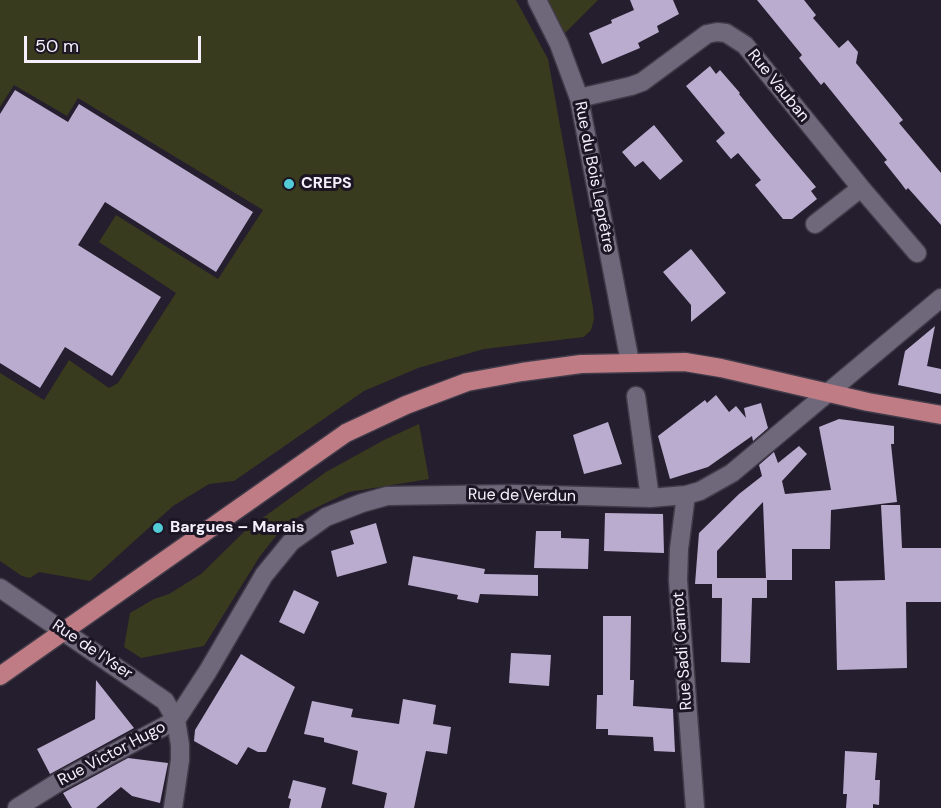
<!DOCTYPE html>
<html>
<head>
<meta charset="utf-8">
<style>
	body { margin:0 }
	#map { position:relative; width:941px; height:808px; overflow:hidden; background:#241e2e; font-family:"DM Sans",sans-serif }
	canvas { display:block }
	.scale { position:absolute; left:24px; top:36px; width:177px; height:27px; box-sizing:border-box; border:3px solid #f5f0fc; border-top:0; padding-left:8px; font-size:18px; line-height:21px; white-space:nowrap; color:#f5f0fc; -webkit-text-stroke:4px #1b1524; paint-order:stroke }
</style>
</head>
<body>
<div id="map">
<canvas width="941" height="808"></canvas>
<div class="scale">50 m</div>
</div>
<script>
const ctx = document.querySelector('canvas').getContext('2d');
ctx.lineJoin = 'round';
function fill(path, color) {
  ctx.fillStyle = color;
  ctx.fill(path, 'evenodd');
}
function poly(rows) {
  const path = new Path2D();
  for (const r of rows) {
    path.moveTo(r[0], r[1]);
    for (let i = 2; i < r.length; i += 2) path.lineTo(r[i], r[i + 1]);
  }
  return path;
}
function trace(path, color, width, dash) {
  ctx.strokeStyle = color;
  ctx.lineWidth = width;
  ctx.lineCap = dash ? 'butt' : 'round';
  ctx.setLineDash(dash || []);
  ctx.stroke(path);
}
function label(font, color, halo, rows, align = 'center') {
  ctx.font = font + ' "DM Sans",sans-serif';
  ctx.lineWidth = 6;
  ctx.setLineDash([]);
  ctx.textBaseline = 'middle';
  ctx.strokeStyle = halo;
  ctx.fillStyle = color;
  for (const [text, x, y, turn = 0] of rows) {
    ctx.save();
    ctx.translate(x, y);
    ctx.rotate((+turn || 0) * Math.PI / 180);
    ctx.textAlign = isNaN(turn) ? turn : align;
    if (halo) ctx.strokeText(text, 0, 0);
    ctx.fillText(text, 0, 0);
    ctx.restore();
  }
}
const green = poly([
	[0,0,516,0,548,59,593,308,594,319,591,330,584,337,484,349,418,368,364,391,234,481,209,484,173,506,90,581,39,572,30,578,22,576,0,561,0,373,44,400,69,360,109,388,118,383,176,293,99,242,116,215,218,279,263,210,78,98,67,116,14,85,0,107],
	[544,0,598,0,564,34],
	[419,424,429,479,349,492,303,514,284,526,260,556,204,646,141,658,124,647,130,613,154,599,169,594,201,574,246,530,326,472,384,440]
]);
const building = poly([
	[630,0,673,0,679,14,657,26,659,32,638,43,640,48,602,64,589,33,612,23,611,20,634,10],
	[757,0,804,0,816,15,813,18,839,48,848,40,858,52,856,63,903,120,899,123,941,173,941,225,908,188,906,190,900,182,884,162,887,160,824,82,821,85,799,58,802,55],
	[710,66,716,74,720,70,740,93,739,94,773,136,816,187,811,191,817,199,792,219,783,219,755,185,761,180,738,153,731,159,716,141,725,133,686,86],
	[15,90,68,122,79,104,253,212,216,272,105,202,78,245,161,297,112,376,65,347,40,388,0,363,0,114],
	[654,125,683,161,660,180,643,161,635,167,622,152],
	[691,249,726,293,691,322,691,305,663,272],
	[935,326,927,366,941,369,941,394,898,385,905,351],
	[716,395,729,412,736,406,746,418,744,408,761,403,768,428,753,441,752,436,708,467,670,479,658,436,705,400,707,403],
	[839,419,894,426,894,444,891,444,897,502,831,510,830,549,792,549,792,580,767,580,767,598,752,598,750,663,721,662,722,598,712,598,712,584,695,584,699,533,739,494,762,476,759,465,774,452,778,463,799,446,807,454,782,481,785,494,831,490,819,427],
	[763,502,766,578,717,578,717,551],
	[608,422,622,464,584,474,573,435],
	[881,505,900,505,902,548,941,548,941,602,906,602,907,668,837,670,835,581,885,580],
	[605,513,663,514,664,553,604,551],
	[376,523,387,563,337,577,331,551,354,544,350,531],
	[536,531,561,531,561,538,589,539,588,569,534,568],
	[413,556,485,569,484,574,538,575,538,596,480,594,478,603,457,599,458,595,408,585],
	[294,590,319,602,304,634,279,622],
	[603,616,631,616,630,680,634,680,633,706,673,709,675,752,654,751,653,737,608,735,608,729,596,729,597,695,603,695],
	[511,653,551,655,549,686,509,683],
	[241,654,295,687,266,752,258,752,248,747,237,765,194,741,195,730],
	[96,680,134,728,50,774,37,749,95,719],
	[403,699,436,705,433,724,451,727,447,754,426,751,414,808,384,808,387,793,352,784,358,751,324,742,324,738,304,734,312,701,353,709,351,717,399,724],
	[845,751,877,753,875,780,880,780,879,805,873,804,873,808,846,808,847,794,843,794],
	[128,758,168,763,160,803,132,796,121,787,96,808,72,808,63,793],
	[293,780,326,788,321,808,289,808,291,799,288,798]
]);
const minor = poly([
	[537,0,559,44,579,98,630,362],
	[579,98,631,86,642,82,707,34,717,32,726,33,745,45,861,188,917,253],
	[815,224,861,188],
	[636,396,650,498],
	[686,495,679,549,678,580,695,808],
	[0,588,165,701,176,720,180,745,180,760,173,808],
	[17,808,57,783,176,720,208,671,264,575,291,542,326,517,362,503,387,496,513,494,650,498,686,495,700,491,732,473,941,298]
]);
const major = poly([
	[0,676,346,433,406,405,467,382,522,372,581,364,685,362,721,368,868,402,941,415]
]);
const markers = [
	[289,184,6,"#52cbd7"],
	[158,528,6,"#52cbd7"]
];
const streetNames = [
	["Rue Vauban",778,86,51],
	["Rue du Bois Leprêtre",594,177,79],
	["Rue de Verdun",522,496,1],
	["Rue de l'Yser",92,650,34],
	["Rue Sadi Carnot",683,651,-94],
	["Rue Victor Hugo",112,754,-28]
];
const poiNames = [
	["CREPS",301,184],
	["Bargues – Marais",170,528]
];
fill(green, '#383b1d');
fill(building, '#baaccf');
trace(minor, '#413b49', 21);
trace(major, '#413b49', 21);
trace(minor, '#6f687b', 18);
trace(major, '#bf7c84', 18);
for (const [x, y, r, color] of markers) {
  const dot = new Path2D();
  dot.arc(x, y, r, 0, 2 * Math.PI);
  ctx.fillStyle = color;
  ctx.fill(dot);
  trace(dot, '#1b1524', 2);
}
label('16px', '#f5f0fc', '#1b1524', streetNames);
label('bold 16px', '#f5f0fc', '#1b1524', poiNames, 'left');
</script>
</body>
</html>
